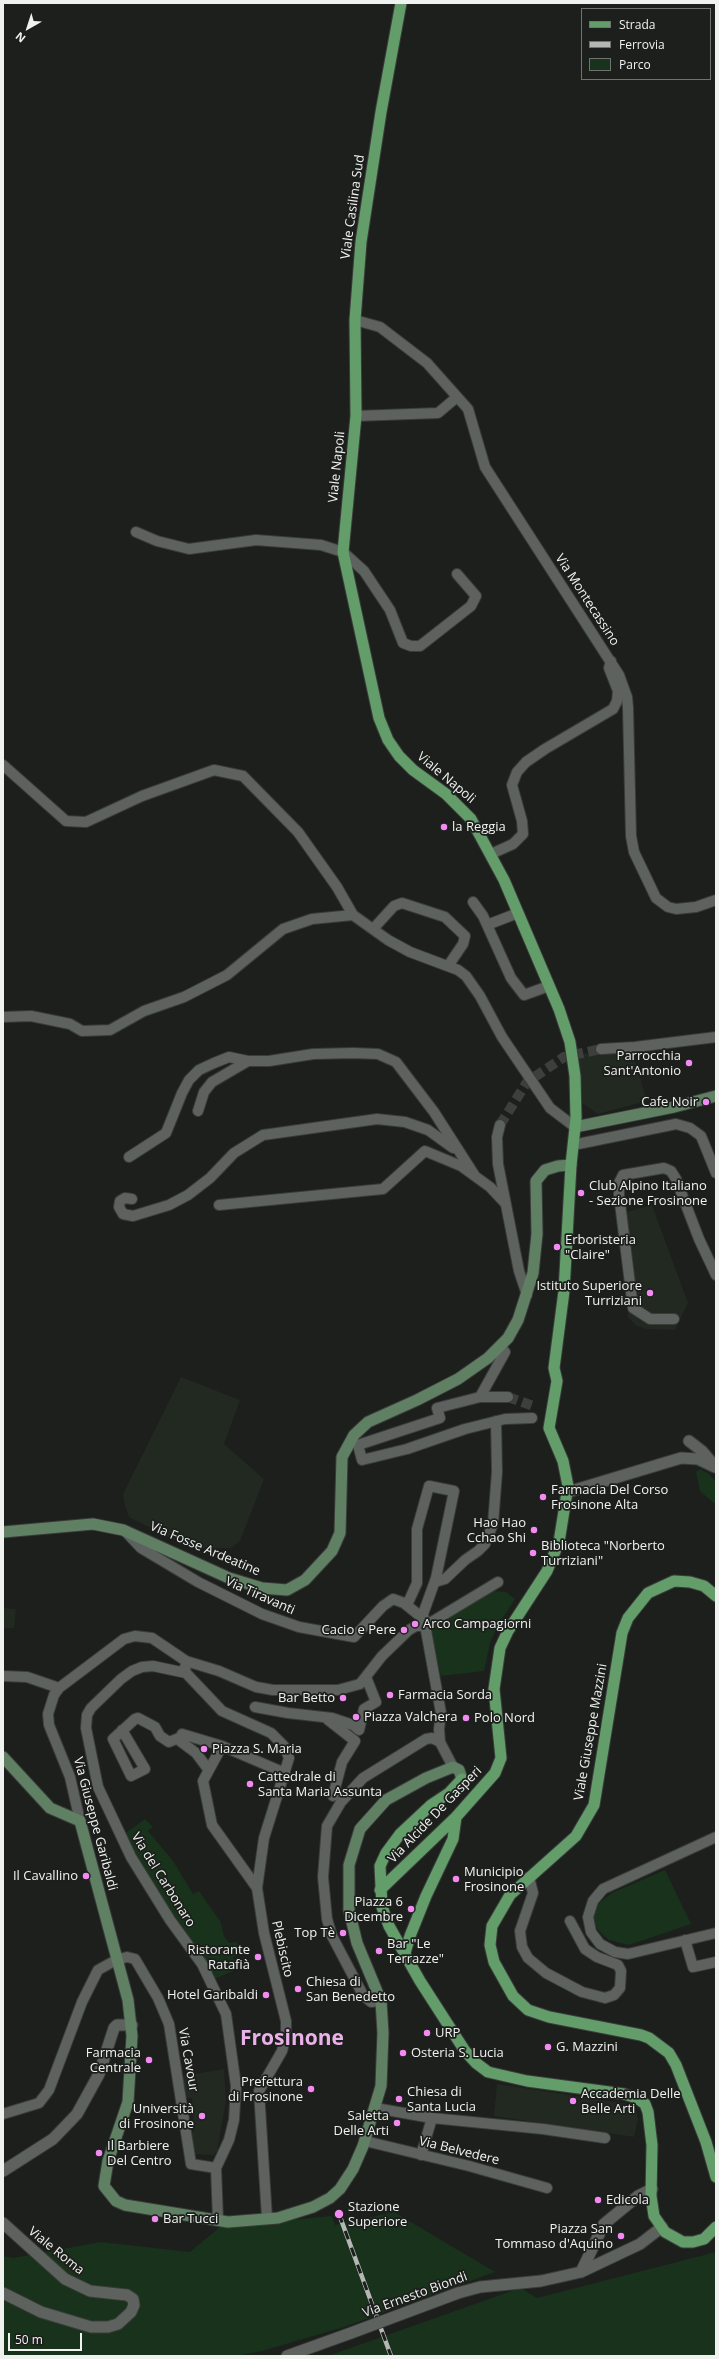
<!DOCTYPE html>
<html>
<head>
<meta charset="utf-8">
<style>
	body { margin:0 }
	#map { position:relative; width:719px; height:2359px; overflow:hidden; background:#1c1f1c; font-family:"Open Sans",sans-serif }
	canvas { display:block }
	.frame { position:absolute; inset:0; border:4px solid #f0f2f0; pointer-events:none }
	.legend { position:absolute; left:581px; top:8px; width:130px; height:72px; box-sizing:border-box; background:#1c1f1c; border:1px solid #717371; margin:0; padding:5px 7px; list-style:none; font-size:12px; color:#f0f2f0 }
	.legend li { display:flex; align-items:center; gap:8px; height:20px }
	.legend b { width:20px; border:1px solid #717371 }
	.north { position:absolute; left:8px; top:8px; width:40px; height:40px; -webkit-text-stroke:3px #1c1f1c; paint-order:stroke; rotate:219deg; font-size:11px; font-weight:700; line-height:16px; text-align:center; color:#f0f2f0 }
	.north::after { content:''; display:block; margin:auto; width:14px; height:18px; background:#f0f2f0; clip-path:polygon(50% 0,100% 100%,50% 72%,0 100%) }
	.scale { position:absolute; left:8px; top:2333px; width:74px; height:18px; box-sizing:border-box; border:2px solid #f0f2f0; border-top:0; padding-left:5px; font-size:12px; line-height:14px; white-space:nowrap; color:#f0f2f0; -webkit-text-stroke:3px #1c1f1c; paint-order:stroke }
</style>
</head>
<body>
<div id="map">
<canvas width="719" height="2359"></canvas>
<div class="frame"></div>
<ul class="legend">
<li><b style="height:5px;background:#629d6a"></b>Strada</li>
<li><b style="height:5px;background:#b5b7b5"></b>Ferrovia</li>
<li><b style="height:11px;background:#19321c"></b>Parco</li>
</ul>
<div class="north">N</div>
<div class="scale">50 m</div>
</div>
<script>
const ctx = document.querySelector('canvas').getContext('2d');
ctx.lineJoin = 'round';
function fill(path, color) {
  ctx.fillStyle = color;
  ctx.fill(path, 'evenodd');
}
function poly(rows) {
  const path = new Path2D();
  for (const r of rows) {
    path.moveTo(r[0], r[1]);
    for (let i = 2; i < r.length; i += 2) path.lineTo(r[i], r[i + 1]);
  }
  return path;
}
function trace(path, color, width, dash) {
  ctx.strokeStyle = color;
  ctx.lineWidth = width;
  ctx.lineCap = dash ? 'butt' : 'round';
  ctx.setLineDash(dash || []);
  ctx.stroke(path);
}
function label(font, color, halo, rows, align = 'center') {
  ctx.font = font + ' "Open Sans",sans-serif';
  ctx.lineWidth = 3.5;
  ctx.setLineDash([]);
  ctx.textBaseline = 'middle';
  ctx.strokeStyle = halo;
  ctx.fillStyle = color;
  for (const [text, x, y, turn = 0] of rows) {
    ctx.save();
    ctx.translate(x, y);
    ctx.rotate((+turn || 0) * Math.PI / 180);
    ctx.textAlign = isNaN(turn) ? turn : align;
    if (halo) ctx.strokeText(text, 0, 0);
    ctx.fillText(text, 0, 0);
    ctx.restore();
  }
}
const built = poly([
	[605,1050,632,1051,647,1101,598,1114,578,1100,576,1055],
	[652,1205,688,1303,675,1330,647,1329,637,1326,628,1317,619,1214],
	[181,1377,240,1400,224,1444,264,1479,240,1541,231,1548,191,1548,129,1517,125,1506,123,1494],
	[3,1608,16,1609,14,1628,3,1628],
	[224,2069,226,2101,217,2151,214,2155,194,2154,189,2132,194,2131,192,2098,185,2098,182,2076],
	[497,2084,635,2105,638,2119,634,2137,494,2116]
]);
const green = poly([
	[700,1469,709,1474,716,1482,716,1505,700,1491,696,1472],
	[493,1591,506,1592,515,1599,497,1627,490,1643,484,1671,441,1676,430,1631,436,1624],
	[145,1819,153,1827,148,1831,173,1861,193,1894,199,1891,220,1921,224,1936,229,1943,237,1942,240,1954,233,1957,237,1969,215,1979,165,1905,123,1835],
	[665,1870,691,1924,629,1945,609,1940,602,1934,596,1927,593,1917,594,1910,598,1904,612,1893],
	[394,2212,495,2272,344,2327,262,2351,235,2356,3,2356,3,2256,13,2258,101,2242,190,2252,220,2227,332,2216,335,2225],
	[716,2252,716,2356,328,2356,520,2288,537,2298]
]);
const minorTunnel = poly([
	[500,1125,527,1082,564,1057,601,1049],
	[508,1397,536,1407]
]);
const minor = poly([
	[355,320,380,327,427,363,468,409,485,467,619,675,627,697,628,708,631,836,634,852,656,898,668,907,676,909,696,907,716,900],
	[356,416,438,413,457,397],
	[136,532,157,541,189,549,256,540,321,545,343,552,364,571,390,610,403,643,411,646,420,646,471,606,476,596,457,574],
	[3,765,66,821,86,822,142,796,214,770,243,776,298,832,337,887,353,915,388,940,410,952,458,970,466,976,480,996,502,1037,550,1108,575,1127],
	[491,854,513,844,523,834,522,821,512,785,517,772,526,762,545,749,613,709,617,701,618,691,609,668,611,661],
	[473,902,483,916,511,978,524,995,549,986],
	[487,925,518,913],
	[373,929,394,906,402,903,445,917,465,936,463,944,448,966],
	[3,1017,31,1016,70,1024,82,1031,110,1030,144,1011,184,997,227,975,283,929,312,919,353,915],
	[601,1049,635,1047,716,1037],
	[198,1111,204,1092,212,1082,248,1061],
	[500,1125,497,1137,498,1164,519,1271,527,1295],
	[573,1145,676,1124,690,1128,701,1136,716,1173],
	[129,1157,166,1133,182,1093,189,1080,199,1070,214,1063,229,1057,248,1061,269,1061,313,1054,353,1053,378,1054,396,1062,434,1112,475,1176],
	[132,1199,125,1198,120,1201,119,1207,123,1214,133,1216,169,1205,188,1195,210,1178,234,1153,263,1135,377,1119,405,1122,428,1130,453,1148],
	[219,1205,383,1189,425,1151,461,1166,490,1187,506,1204],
	[674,1319,650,1319,633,1308,619,1195,619,1183,623,1175,664,1168,671,1171,676,1179,699,1239,716,1275],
	[500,1347,505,1352,480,1397,437,1408,440,1418,358,1445,362,1460,407,1449,465,1429,505,1419,532,1418],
	[480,1397,508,1397],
	[124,1530,141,1548,198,1582,262,1614,299,1627,354,1637,383,1606,393,1599,404,1603,420,1616,424,1624],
	[435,1582,445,1579,465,1560,478,1551,485,1544,493,1524,497,1472,496,1421],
	[407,1605,417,1583,417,1529,429,1486,454,1491,436,1578,423,1614,441,1713,439,1729,440,1742,453,1767],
	[185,1667,186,1673,222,1711,271,1733,284,1746,289,1758,264,1838,257,1888,264,1933,286,2021,286,2035,282,2051,259,2091,267,2218],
	[186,1673,153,1666,142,1667,132,1671,121,1679,91,1708,87,1715,86,1728,98,1787,131,1857,170,1920,202,1964,226,2014,236,2086,234,2120,229,2140,216,2168,218,2220],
	[3,1676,27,1677,59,1688],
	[255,1707,288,1713,332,1718,353,1725,359,1730,364,1709,376,1702,366,1677],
	[327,1719,355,1741,342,1762,333,1796],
	[122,1730,145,1769,131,1776,113,1739,135,1719,138,1718,155,1727,160,1736,169,1742,181,1737],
	[222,1746,203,1781,212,1825,257,1888],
	[208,1769,196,1753,180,1741,182,1734,222,1746,285,1773],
	[80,1821,70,1777,49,1725,48,1714,54,1695,59,1688,124,1639,135,1636,152,1638,186,1661,219,1671,256,1687,273,1690,338,1690,360,1684,382,1656,409,1630,416,1626,425,1626,498,1582],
	[716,1837,603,1889,593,1901,588,1917,591,1932,600,1944,615,1952,628,1954,716,1933],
	[529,1877,533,1893,520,1931,522,1947,528,1958,546,1973,582,1992,605,1998,614,1995,620,1988,621,1971,618,1965,597,1957,585,1949,570,1921],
	[685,1940,693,1967,716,1962],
	[381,2001,371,2002,363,1995,332,1936,327,1919,323,1877,327,1826,341,1802,363,1778,426,1739,432,1738,440,1742],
	[375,2108,432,2118,543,2129,605,2138],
	[3,2114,39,2103,49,2090,82,2002,98,1970,116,1960,127,1957,135,1959,158,1998,169,2024,191,2164,216,2168],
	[365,2141,469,2166,547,2188],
	[421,2155,432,2118]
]);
const tertiary = poly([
	[689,1441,702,1451,713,1464],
	[568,1492,681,1458,698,1459,715,1467],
	[3,2171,53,2139,77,2114,99,2074,114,2028,117,2025,132,2025],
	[3,2223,65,2279,90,2291,127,2295,133,2299,134,2305,131,2312,118,2324,108,2327,91,2327,41,2312,3,2293],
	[581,2272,604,2224,638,2196,652,2189],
	[458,2293,480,2287,541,2281,581,2272,640,2244,662,2227],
	[287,2356,351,2333]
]);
const secondary = poly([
	[575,1127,674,1107,716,1096],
	[3,1532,93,1524,123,1530,229,1578,262,1588,287,1590,305,1580,332,1551,340,1533,342,1457,354,1435,368,1422,417,1400,458,1379,488,1358,508,1338,518,1320,533,1273,537,1234,536,1181,545,1170,558,1166,571,1165],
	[3,1757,50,1808,80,1821,128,2000,132,2036,128,2102,108,2161,104,2186,116,2201,125,2205,228,2222,278,2218,313,2207,330,2198,340,2189,353,2169,363,2146,381,2086,383,2033,381,2001,357,1943,349,1910,349,1865,360,1829,386,1800,426,1778,453,1767,459,1770,462,1779]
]);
const primary = poly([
	[716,1596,704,1586,690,1582,674,1581,648,1593,628,1618,622,1633,594,1805,576,1836,510,1895,492,1926,490,1945,494,1962,513,1996,528,2010,549,2017,641,2035,649,2038,669,2053,676,2065,706,2142,716,2177],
	[462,1779,449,1793,431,1805,400,1834,386,1853,380,1866,382,1907,389,1926,420,1981,465,2051,476,2063,488,2072,527,2081,624,2094,637,2098,645,2104,648,2112,652,2145,651,2196,654,2216,665,2232,683,2242,693,2242,704,2239,716,2227],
	[380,1890,456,1817,495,1773,501,1758,494,1689,500,1648,508,1631,547,1571,559,1542,568,1486,563,1461,549,1428,557,1381,554,1368,564,1291,571,1165,576,1118,575,1076,570,1042,559,1009,504,880,471,819,446,794,413,770,399,756,388,740,379,718,343,552,356,416,355,320,361,242,381,112,401,3],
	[405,1953,410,1936,426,1896,453,1839,456,1817]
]);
const rail = poly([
	[339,2214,391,2356]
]);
const tertiaryBridge = poly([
	[351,2333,458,2293]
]);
const markers = [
	[444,827,4,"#f28af2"],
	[689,1063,4,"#f28af2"],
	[706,1102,4,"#f28af2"],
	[581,1193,4,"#f28af2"],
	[557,1247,4,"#f28af2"],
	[650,1293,4,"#f28af2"],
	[543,1497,4,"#f28af2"],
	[534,1530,4,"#f28af2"],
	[533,1553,4,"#f28af2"],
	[415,1624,4,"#f28af2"],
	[404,1630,4,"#f28af2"],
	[390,1695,4,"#f28af2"],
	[343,1698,4,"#f28af2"],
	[356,1717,4,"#f28af2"],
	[466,1718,4,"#f28af2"],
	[204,1749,4,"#f28af2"],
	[250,1784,4,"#f28af2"],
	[86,1876,4,"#f28af2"],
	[456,1879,4,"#f28af2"],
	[411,1909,4,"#f28af2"],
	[343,1933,4,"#f28af2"],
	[379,1951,4,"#f28af2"],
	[258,1957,4,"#f28af2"],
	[298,1989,4,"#f28af2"],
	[266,1995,4,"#f28af2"],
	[427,2033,4,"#f28af2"],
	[548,2047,4,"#f28af2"],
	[403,2053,4,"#f28af2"],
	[149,2060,4,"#f28af2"],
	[311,2089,4,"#f28af2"],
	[399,2099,4,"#f28af2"],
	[573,2101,4,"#f28af2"],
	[202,2116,4,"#f28af2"],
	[397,2123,4,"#f28af2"],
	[99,2153,4,"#f28af2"],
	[598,2200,4,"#f28af2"],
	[339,2214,5,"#f28af2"],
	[155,2219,4,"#f28af2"],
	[621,2236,4,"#f28af2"]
];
const streetNames = [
	["Viale Casilina Sud",353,207,-82],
	["Viale Napoli",337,467,-84],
	["Via Montecassino",587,600,57],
	["Viale Napoli",446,778,40],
	["Via Fosse Ardeatine",205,1549,23],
	["Via Tiravanti",260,1596,24],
	["Viale Giuseppe Mazzini",591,1732,-80],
	["Via Alcide De Gasperi",435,1815,-46],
	["Via Giuseppe Garibaldi",95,1824,75],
	["Via del Carbonaro",163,1880,58],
	["Plebiscito",282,1949,77],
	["Via Cavour",188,2060,80],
	["Via Belvedere",459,2151,14],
	["Viale Roma",56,2251,39],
	["Via Ernesto Biondi",415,2295,-20]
];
const poiNames = [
	["la Reggia",452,827],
	["Parrocchia",681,1056,"right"],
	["Sant'Antonio",681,1071,"right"],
	["Cafe Noir",698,1102,"right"],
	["Club Alpino Italiano",589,1186],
	["- Sezione Frosinone",589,1201],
	["Erboristeria",565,1240],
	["\"Claire\"",565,1255],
	["Istituto Superiore",642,1286,"right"],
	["Turriziani",642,1301,"right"],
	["Farmacia Del Corso",551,1490],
	["Frosinone Alta",551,1505],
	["Hao Hao",526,1523,"right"],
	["Cchao Shi",526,1538,"right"],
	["Biblioteca \"Norberto",541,1546],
	["Turriziani\"",541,1561],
	["Arco Campagiorni",423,1624],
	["Cacio e Pere",396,1630,"right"],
	["Farmacia Sorda",398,1695],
	["Bar Betto",335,1698,"right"],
	["Piazza Valchera",364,1717],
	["Polo Nord",474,1718],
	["Piazza S. Maria",212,1749],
	["Cattedrale di",258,1777],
	["Santa Maria Assunta",258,1792],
	["Municipio",464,1872],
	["Frosinone",464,1887],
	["Il Cavallino",78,1876,"right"],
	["Piazza 6",403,1902,"right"],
	["Dicembre",403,1917,"right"],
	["Top Tè",335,1933,"right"],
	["Bar \"Le",387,1944],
	["Terrazze\"",387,1959],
	["Ristorante",250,1950,"right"],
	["Ratafià",250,1965,"right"],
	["Chiesa di",306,1982],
	["San Benedetto",306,1997],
	["Hotel Garibaldi",258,1995,"right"],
	["URP",435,2033],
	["G. Mazzini",556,2047],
	["Farmacia",141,2053,"right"],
	["Centrale",141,2068,"right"],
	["Osteria S. Lucia",411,2053],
	["Prefettura",303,2082,"right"],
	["di Frosinone",303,2097,"right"],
	["Chiesa di",407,2092],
	["Santa Lucia",407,2107],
	["Accademia Delle",581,2094],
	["Belle Arti",581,2109],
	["Università",194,2109,"right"],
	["di Frosinone",194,2124,"right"],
	["Saletta",389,2116,"right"],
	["Delle Arti",389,2131,"right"],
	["Il Barbiere",107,2146],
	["Del Centro",107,2161],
	["Edicola",606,2200],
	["Stazione",348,2207],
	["Superiore",348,2222],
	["Bar Tucci",163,2219],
	["Piazza San",613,2229,"right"],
	["Tommaso d'Aquino",613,2244,"right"]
];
const townNames = [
	["Frosinone",292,2039]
];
fill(built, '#212921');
fill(green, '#19321c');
trace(minorTunnel, '#3c3f3c', 10, [10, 5]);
trace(minor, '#3a3c3a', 12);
trace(tertiary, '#3a3c3a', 13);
trace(secondary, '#3a3c3a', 13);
trace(primary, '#3a3c3a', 13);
trace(minor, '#5e625e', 10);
trace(tertiary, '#5e625e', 11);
trace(secondary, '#608064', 11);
trace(primary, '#629d6a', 11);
trace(rail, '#b5b7b5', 4.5);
trace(rail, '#1c1f1c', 3, [9]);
trace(tertiaryBridge, '#3a3c3a', 13, []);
trace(tertiaryBridge, '#5e625e', 11);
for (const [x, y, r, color] of markers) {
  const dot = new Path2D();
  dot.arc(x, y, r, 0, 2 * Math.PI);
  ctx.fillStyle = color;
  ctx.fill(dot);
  trace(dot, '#1c1f1c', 1.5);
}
label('13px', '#f0f2f0', '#1c1f1c', streetNames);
label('13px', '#f0f2f0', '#1c1f1c', poiNames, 'left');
label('bold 21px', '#eab0e9', '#1c1f1c', townNames);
</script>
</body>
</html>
